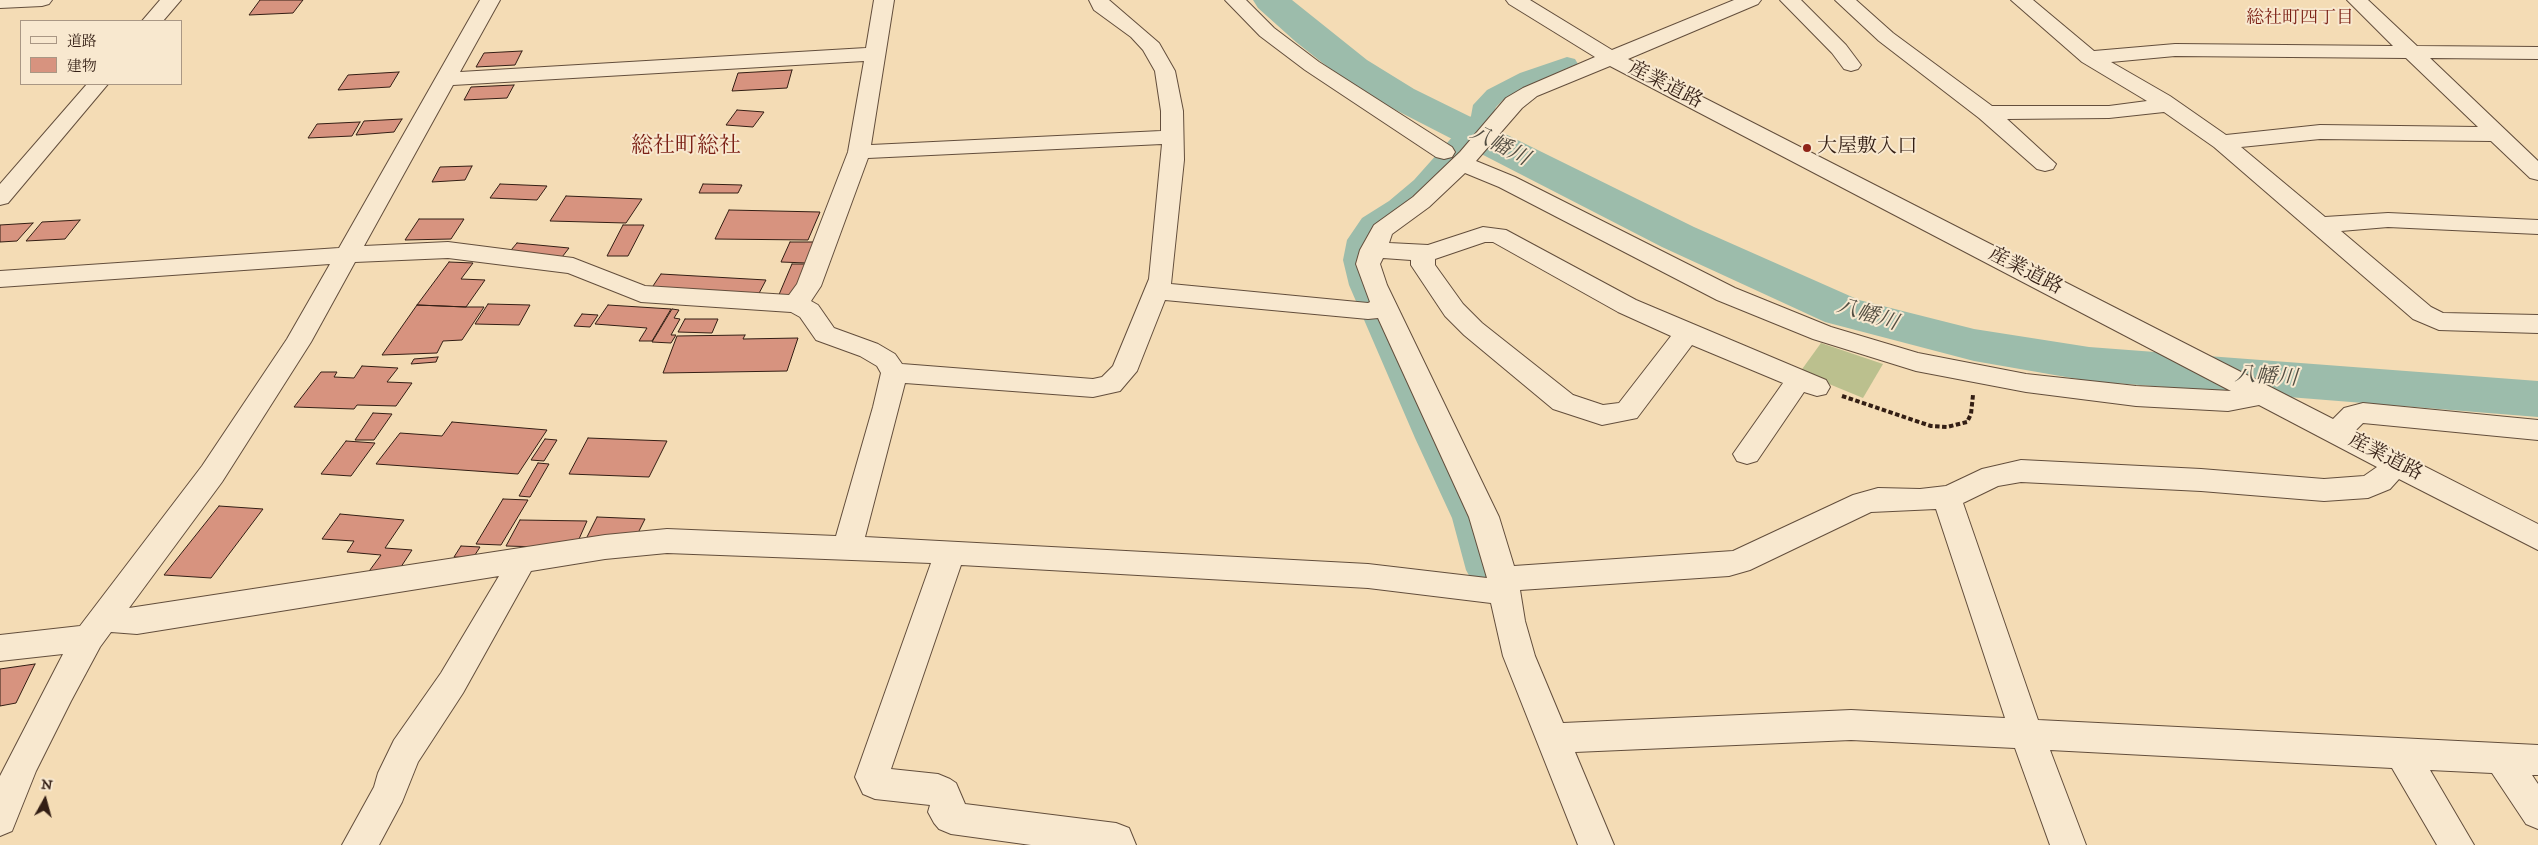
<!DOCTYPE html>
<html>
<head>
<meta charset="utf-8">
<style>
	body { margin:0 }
	#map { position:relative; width:2538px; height:845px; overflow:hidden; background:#f4dcb5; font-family:"IM FELL DW Pica","Noto Serif JP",serif }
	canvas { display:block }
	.legend { position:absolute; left:20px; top:20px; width:162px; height:65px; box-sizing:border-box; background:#f8e8cf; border:1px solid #a99784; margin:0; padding:6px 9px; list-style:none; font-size:15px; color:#331e14 }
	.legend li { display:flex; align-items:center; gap:10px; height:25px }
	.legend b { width:25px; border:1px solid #a99784 }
	.north { position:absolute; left:20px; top:775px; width:50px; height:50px; -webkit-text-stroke:4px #f8e8cf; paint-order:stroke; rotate:7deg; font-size:14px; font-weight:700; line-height:20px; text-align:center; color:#331e14 }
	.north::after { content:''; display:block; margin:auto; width:18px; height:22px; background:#331e14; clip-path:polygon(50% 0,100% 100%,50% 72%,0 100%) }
</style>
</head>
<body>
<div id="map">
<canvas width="2538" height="845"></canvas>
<ul class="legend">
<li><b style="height:6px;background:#f8e8cf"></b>道路</li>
<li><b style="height:14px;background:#d7937f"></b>建物</li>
</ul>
<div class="north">N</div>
</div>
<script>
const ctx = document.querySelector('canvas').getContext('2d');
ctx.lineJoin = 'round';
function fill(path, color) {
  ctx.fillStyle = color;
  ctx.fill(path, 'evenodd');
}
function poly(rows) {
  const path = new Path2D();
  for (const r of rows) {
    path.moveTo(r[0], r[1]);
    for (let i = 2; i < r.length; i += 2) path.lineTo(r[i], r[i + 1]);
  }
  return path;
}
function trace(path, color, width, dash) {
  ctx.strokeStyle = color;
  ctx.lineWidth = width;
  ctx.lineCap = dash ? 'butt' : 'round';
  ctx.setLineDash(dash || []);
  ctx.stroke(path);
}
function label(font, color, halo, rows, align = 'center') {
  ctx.font = font + ' "IM FELL DW Pica","Noto Serif JP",serif';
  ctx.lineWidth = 4;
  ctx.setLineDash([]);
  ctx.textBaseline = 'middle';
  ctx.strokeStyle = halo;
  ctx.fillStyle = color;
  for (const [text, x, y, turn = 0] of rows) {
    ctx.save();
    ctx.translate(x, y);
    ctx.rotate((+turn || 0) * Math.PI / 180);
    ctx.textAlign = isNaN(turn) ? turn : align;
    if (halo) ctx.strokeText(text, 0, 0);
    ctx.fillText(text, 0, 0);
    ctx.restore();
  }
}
const green = poly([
	[1821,343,1883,364,1863,398,1800,372]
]);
const canal = poly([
	[1567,57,1575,59,1578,64,1575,69,1536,83,1503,100,1496,107,1490,123,1432,190,1407,211,1380,230,1373,240,1369,260,1377,285,1484,518,1500,570,1495,579,1483,583,1471,579,1466,570,1452,518,1415,438,1349,285,1343,260,1347,240,1362,218,1389,201,1414,180,1471,116,1473,105,1487,90,1520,73,1567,57]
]);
const river = poly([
	[1253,0,1292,0,1367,60,1414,89,1694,227,1859,300,1974,329,2089,347,2538,381,2538,417,2089,381,1974,361,1825,322,1662,247,1386,105,1339,76,1296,42,1258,8,1253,0]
]);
const building = poly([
	[260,0,303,0,293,13,249,15,260,0],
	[522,51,515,65,476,67,484,53,522,51],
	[792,70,787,88,732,91,738,73,792,70],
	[399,72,390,87,338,90,348,75,399,72],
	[514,85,507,98,464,100,471,87,514,85],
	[737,110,764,112,753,127,726,125,737,110],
	[402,119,394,132,356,135,364,121,402,119],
	[360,122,352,136,308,138,317,124,360,122],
	[472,166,465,180,432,182,440,167,472,166],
	[500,184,547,186,537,200,490,198,500,184],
	[703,184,742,185,738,193,699,193,703,184],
	[566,196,642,199,626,223,550,221,566,196],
	[729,210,820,212,808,240,715,239,729,210],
	[419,219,464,219,451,239,405,240,419,219],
	[80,220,65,239,26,241,42,222,80,220],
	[33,223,17,241,0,242,0,225,33,223],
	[623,225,644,225,628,256,607,256,623,225],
	[790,242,816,242,807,263,781,262,790,242],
	[517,243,569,248,559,261,506,256,517,243],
	[449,262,473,263,461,279,485,280,466,307,417,305,449,262],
	[792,264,807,264,794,297,778,297,792,264],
	[661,274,766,280,756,299,649,292,661,274],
	[488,304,530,305,519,325,475,324,488,304],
	[417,305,466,307,484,307,462,340,443,341,437,353,382,355,417,305],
	[608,305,671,309,652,341,639,341,647,328,595,324,608,305],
	[672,309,679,310,674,318,680,319,671,335,676,335,671,343,652,342,672,309],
	[582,314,598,315,590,327,574,326,582,314],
	[685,319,718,319,712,333,678,332,685,319],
	[745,335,743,339,798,338,787,371,663,373,677,336,745,335],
	[438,357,436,362,411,364,414,359,438,357],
	[362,366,398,368,387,382,412,383,396,406,357,405,354,409,294,407,321,372,337,372,334,377,354,378,362,366],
	[373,413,392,414,374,440,355,440,373,413],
	[452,422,547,430,518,474,376,464,400,433,442,436,452,422],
	[588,438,667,441,649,477,569,474,588,438],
	[545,439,557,440,544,461,531,460,545,439],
	[346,441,375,443,351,476,321,474,346,441],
	[538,463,549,464,530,497,519,496,538,463],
	[503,499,528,500,501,545,476,544,503,499],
	[219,506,263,509,211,578,164,575,219,506],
	[340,514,404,520,385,548,412,550,395,576,367,574,381,555,347,552,354,541,322,539,340,514],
	[597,517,645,519,634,541,586,539,597,517],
	[520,520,587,521,575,548,506,546,520,520],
	[461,546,480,547,473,558,454,557,461,546],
	[35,664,16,703,0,706,0,669,35,664]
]);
const path = poly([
	[1842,396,1931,426,1947,427,1967,422,1971,414,1973,395]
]);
const minor = poly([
	[0,0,52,0,49,4,42,6,0,8,0,0],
	[160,0,181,0,163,21,142,21,160,0],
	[480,0,500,0,460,72,866,48,874,0,894,0,871,145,1161,131,1161,111,1155,71,1143,50,1131,37,1094,10,1089,0,1109,0,1159,43,1175,71,1183,111,1184,160,1171,284,1368,303,1370,302,1356,264,1360,250,1374,225,1413,197,1460,152,1506,98,1523,88,1595,57,1509,4,1506,0,1530,0,1612,50,1734,0,1761,0,1758,4,1628,59,2333,419,2344,408,2363,403,2538,420,2538,440,2363,423,2355,431,2538,524,2538,550,2399,479,2390,489,2368,498,2324,501,2201,491,2021,482,1998,486,1963,503,2038,720,2538,745,2538,775,2532,775,2538,784,2538,829,2526,824,2492,773,2430,770,2474,845,2437,845,2392,768,2050,750,2086,845,2050,845,2015,748,1851,740,1575,752,1614,845,1578,845,1503,656,1491,603,1368,588,961,565,891,769,938,774,950,779,956,783,965,804,1116,823,1129,828,1136,845,1031,845,951,834,939,829,934,823,928,812,930,805,875,799,863,794,855,777,931,563,667,553,605,559,531,571,463,693,418,762,402,802,379,845,342,845,374,787,378,773,394,740,441,673,499,576,137,634,111,632,100,647,71,701,36,771,12,831,0,836,0,776,63,654,0,661,0,635,80,626,202,466,287,339,330,264,0,287,0,271,339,248,480,0],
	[864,61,848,152,797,284,789,295,645,286,573,258,448,242,364,246,453,85,864,61],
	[1610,66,2231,391,2136,386,2026,374,1918,353,1831,327,1735,288,1515,177,1476,161,1522,108,1537,96,1610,66],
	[1162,144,1149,279,1113,366,1102,377,1093,379,902,364,895,354,878,344,834,328,818,305,811,301,821,286,868,158,1162,144],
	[1465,173,1499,187,1717,300,1813,339,1916,371,2026,392,2136,406,2228,411,2259,405,2377,467,2364,476,2324,479,2201,469,2021,460,1982,469,1946,486,1920,489,1878,488,1853,495,1733,551,1514,566,1499,517,1387,285,1380,264,1383,258,1411,260,1411,265,1445,316,1464,335,1553,409,1602,425,1637,418,1692,345,1783,383,1733,454,1737,461,1747,464,1757,461,1804,392,1817,396,1826,394,1830,387,1826,380,1636,300,1506,230,1483,227,1428,245,1389,243,1392,234,1429,207,1465,173],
	[1485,242,1493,242,1618,312,1671,336,1619,403,1603,405,1573,395,1482,323,1463,304,1435,265,1435,259,1485,242],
	[448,258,568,273,641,302,791,312,800,317,816,340,860,356,877,366,881,373,873,407,836,536,667,529,605,535,129,608,222,482,311,342,355,262,448,258],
	[1165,300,1368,319,1378,318,1469,517,1487,578,1368,564,865,537,905,383,1093,397,1120,391,1137,371,1165,300],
	[1936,509,2005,718,1851,710,1563,723,1535,656,1525,621,1520,590,1729,576,1750,570,1871,512,1936,509],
	[1225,0,1246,0,1274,28,1319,62,1452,147,1455,152,1452,157,1444,159,1436,157,1305,70,1260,36,1225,0],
	[1780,0,1801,0,1846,45,1861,65,1858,69,1851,71,1844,69,1832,53,1780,0],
	[1835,0,1856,0,1893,33,1992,106,2109,106,2147,101,2082,62,2011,0,2033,0,2094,51,2175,44,2393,46,2347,0,2368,0,2417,46,2538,47,2538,59,2430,58,2538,161,2538,180,2530,178,2491,141,2320,139,2241,147,2325,217,2388,213,2538,220,2538,234,2388,227,2341,231,2431,307,2443,313,2538,315,2538,333,2439,330,2413,319,2214,147,2164,112,2109,118,2007,119,2056,164,2053,169,2045,171,2037,169,1979,118,1879,41,1835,0],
	[2175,56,2406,58,2478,127,2320,125,2226,135,2170,96,2111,62,2175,56],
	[87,84,108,84,8,203,0,205,0,184,87,84]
]);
const markers = [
	[1807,148,5,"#8f2418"]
];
const farNeighbourhoodnames = [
	["総社町四丁目",2300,19]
];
const streetNames = [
	["産業道路",1665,86,27],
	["産業道路",2025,272,27],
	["産業道路",2385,458,27]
];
const poiNames = [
	["大屋敷入口",1817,148]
];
const waterNames = [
	["八幡川",1499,147,27],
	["八幡川",1867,316,17],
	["八幡川",2266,378,4]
];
const quarterNames = [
	["総社町総社",686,147]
];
fill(green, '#bbc08e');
fill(canal, '#9cbcab');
fill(river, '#9cbcab');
fill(building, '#d7937f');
trace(building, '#331e14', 1);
trace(minor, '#634e3c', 2);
trace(path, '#331e14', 4, [4.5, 2.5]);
fill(minor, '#f8e8cf');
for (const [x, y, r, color] of markers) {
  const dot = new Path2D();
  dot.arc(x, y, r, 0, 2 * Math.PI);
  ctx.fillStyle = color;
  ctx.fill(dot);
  trace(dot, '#f8e8cf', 2);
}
label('18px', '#7a1f14', '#f8e8cf', farNeighbourhoodnames);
label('20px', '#331e14', '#f8e8cf', streetNames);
label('20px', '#331e14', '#f8e8cf', poiNames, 'left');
label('italic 21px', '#524d41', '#f8e8cf', waterNames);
label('22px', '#7a1f14', '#f8e8cf', quarterNames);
</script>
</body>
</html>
